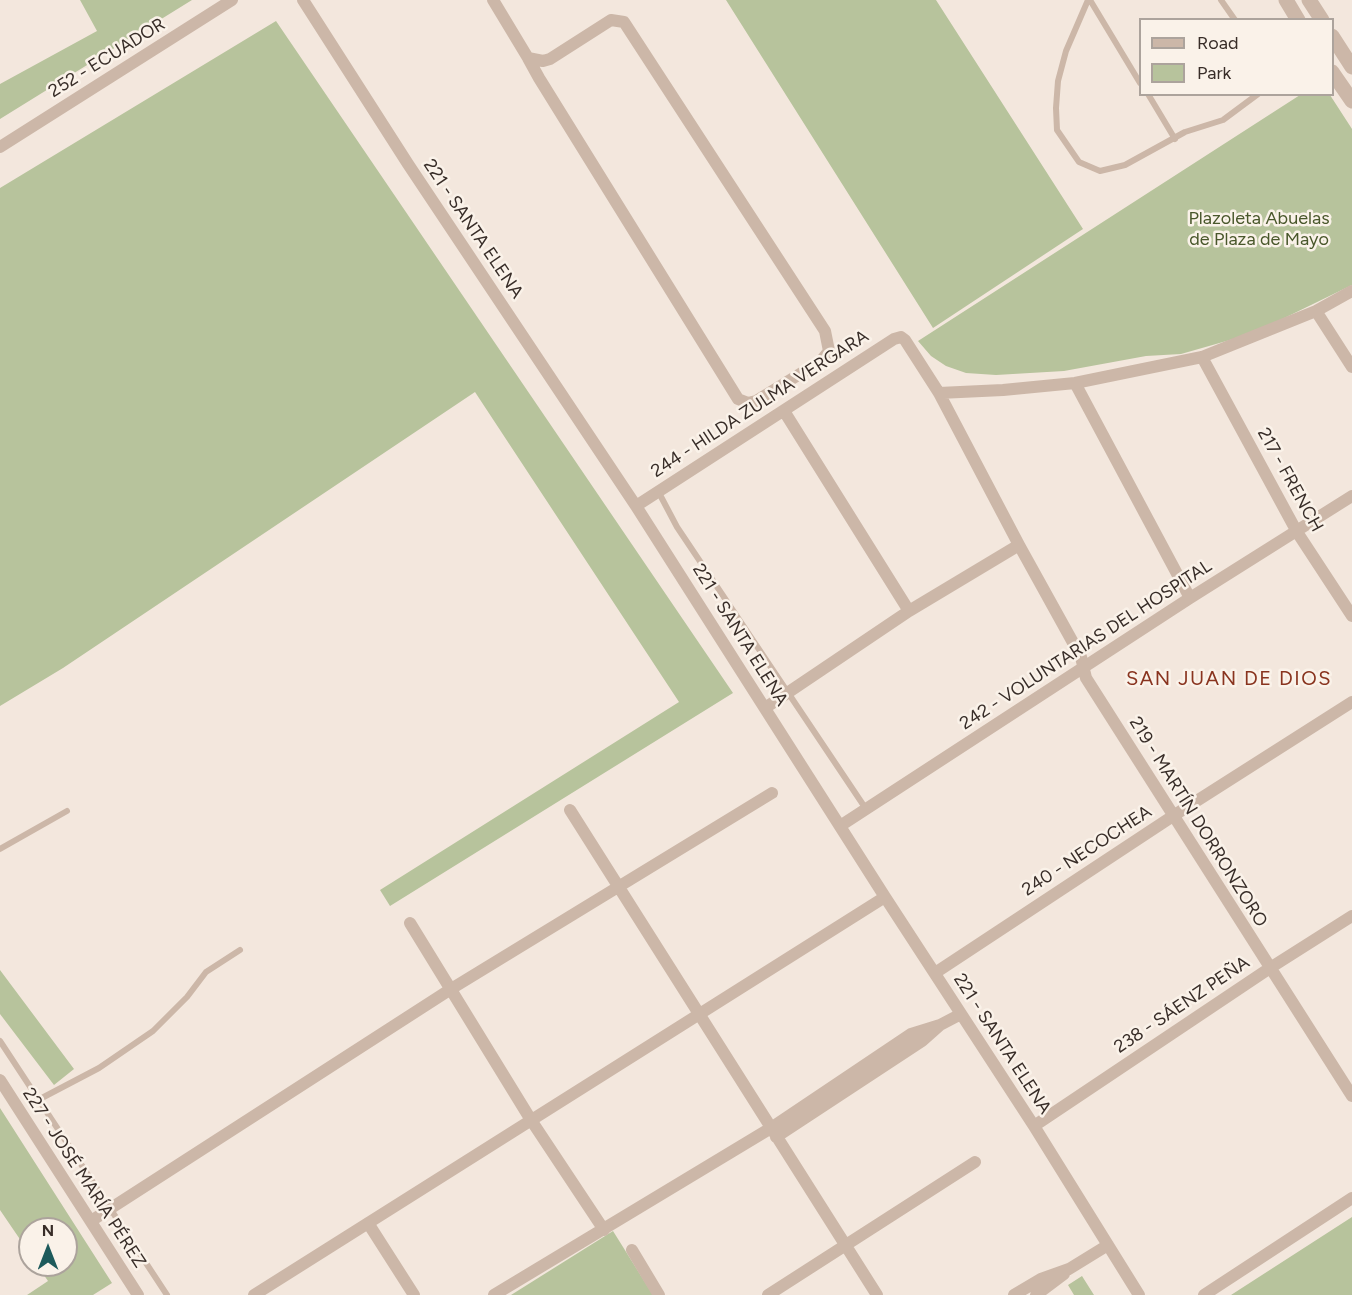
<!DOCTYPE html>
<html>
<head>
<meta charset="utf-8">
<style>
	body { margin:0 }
	#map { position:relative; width:1352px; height:1295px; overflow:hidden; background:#f3e7dd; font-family:Figtree,sans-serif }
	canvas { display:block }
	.legend { position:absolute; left:1139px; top:18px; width:195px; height:78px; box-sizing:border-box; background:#faf2e9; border:2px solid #aca39c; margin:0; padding:8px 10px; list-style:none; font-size:18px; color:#382d28 }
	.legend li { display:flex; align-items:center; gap:12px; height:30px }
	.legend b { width:30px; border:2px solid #aca39c }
	.north { position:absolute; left:18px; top:1217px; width:60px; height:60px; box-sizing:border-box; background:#faf2e9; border:2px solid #aca39c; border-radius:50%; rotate:0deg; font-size:16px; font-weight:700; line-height:24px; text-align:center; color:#382d28 }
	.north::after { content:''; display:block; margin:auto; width:21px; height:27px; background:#1d5a5b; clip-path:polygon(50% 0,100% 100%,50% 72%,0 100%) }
</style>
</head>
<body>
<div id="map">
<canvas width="1352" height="1295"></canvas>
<ul class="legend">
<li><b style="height:8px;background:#ccb7a8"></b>Road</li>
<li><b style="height:16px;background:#b7c39c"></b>Park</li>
</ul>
<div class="north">N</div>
</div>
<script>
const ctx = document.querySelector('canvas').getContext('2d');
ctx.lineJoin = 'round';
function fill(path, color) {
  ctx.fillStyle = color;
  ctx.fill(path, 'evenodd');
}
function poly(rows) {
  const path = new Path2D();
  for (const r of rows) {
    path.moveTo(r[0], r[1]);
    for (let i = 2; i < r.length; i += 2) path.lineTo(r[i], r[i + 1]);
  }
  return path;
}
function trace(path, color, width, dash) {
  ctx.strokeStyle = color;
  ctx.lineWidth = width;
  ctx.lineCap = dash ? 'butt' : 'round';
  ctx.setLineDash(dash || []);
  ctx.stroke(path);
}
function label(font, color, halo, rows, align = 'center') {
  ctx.font = font + ' Figtree,sans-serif';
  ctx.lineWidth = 5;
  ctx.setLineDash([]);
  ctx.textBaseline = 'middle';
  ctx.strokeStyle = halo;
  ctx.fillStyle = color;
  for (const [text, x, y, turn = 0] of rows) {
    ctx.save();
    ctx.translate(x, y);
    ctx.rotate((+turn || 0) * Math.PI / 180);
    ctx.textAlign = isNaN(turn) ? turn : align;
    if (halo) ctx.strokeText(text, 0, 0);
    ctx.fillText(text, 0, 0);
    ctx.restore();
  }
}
const green = poly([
	[80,0,192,0,0,119,0,84,97,31],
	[726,0,936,0,1083,229,933,328],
	[276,21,733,693,390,906,380,890,679,702,475,392,63,668,0,706,0,188],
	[1300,95,1330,95,1352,129,1352,285,1270,325,1230,340,1181,354,1146,356,1064,371,996,375,966,373,946,366,931,356,918,341],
	[0,970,74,1069,54,1085,0,1014],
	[0,1108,112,1283,93,1295,27,1295,48,1281,37,1265,66,1265,66,1229,30,1229,30,1254,0,1210],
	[1352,1217,1352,1295,1231,1295],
	[613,1231,653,1295,511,1295],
	[1082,1276,1094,1295,1074,1295,1068,1285]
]);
const service = poly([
	[1088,0,1066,51,1058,81,1056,108,1057,130,1079,162,1100,171,1125,165,1185,132,1223,120,1258,94],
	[1090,0,1140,83],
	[1221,0,1235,20],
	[1148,94,1175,139],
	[658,491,677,527,866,809],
	[0,849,67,811],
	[0,1041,167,1295],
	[38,1100,99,1068,153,1031,187,997,206,972,240,950]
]);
const minor = poly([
	[303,0,408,164,636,506,885,897,1034,1126,1139,1295],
	[493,0,528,58,539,78,738,399,748,403,756,401,821,361,829,351,825,331,624,22,611,20,550,59,543,61,528,58],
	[0,147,232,0],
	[1316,311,1352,367],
	[1202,357,1297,532,1352,616],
	[1075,383,1190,598],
	[939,393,1003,390,1075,383,1202,357,1316,311,1352,291],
	[784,411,909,611],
	[636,506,894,339,901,337,905,340,939,393,1019,545,1081,657,1086,678,1352,1096],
	[765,708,909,611,1019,545],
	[570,810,877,1295],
	[840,826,1190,598,1352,496],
	[410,923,531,1120,604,1230],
	[935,973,1173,816,1352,702],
	[0,1080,138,1295],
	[1034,1126,1270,968,1352,916],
	[776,1137,922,1041,940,1025,961,1014],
	[91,1221,451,989,772,793],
	[368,1223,414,1295],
	[632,1250,659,1295],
	[254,1295,885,897],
	[494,1295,771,1128,911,1034,940,1025],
	[768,1295,975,1162],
	[1014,1295,1041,1279,1069,1269,1108,1245],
	[1036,1295,1064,1274],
	[1204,1295,1352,1198]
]);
const tertiary = poly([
	[1286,0,1298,20],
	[1309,0,1322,20],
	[1332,36,1352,67],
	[1332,72,1352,101]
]);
const streetNames = [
	["252 - ECUADOR",107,58,-32],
	["221 - SANTA ELENA",473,229,56],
	["244 - HILDA ZULMA VERGARA",760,404,-33],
	["217 - FRENCH",1290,480,61],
	["221 - SANTA ELENA",740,635,58],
	["242 - VOLUNTARIAS DEL HOSPITAL",1086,645,-33],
	["219 - MARTÍN DORRONZORO",1198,822,58],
	["240 - NECOCHEA",1087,851,-33],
	["238 - SÁENZ PEÑA",1182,1005,-34],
	["221 - SANTA ELENA",1002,1044,57],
	["227 - JOSÉ MARÍA PÉREZ",84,1178,57]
];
const parkNames = [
	["Plazoleta Abuelas",1259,219],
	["de Plaza de Mayo",1259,240]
];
const neighbourhoodNames = [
	["SAN JUAN DE DIOS",1229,679]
];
fill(green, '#b7c39c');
trace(service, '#ccb7a8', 6);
trace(minor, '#ccb7a8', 12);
trace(tertiary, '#ccb7a8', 15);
label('18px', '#382d28', '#faf2e9', streetNames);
label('18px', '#49572b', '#faf2e9', parkNames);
ctx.letterSpacing = '1.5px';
label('20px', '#89341f', '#faf2e9', neighbourhoodNames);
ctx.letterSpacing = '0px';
</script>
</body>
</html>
